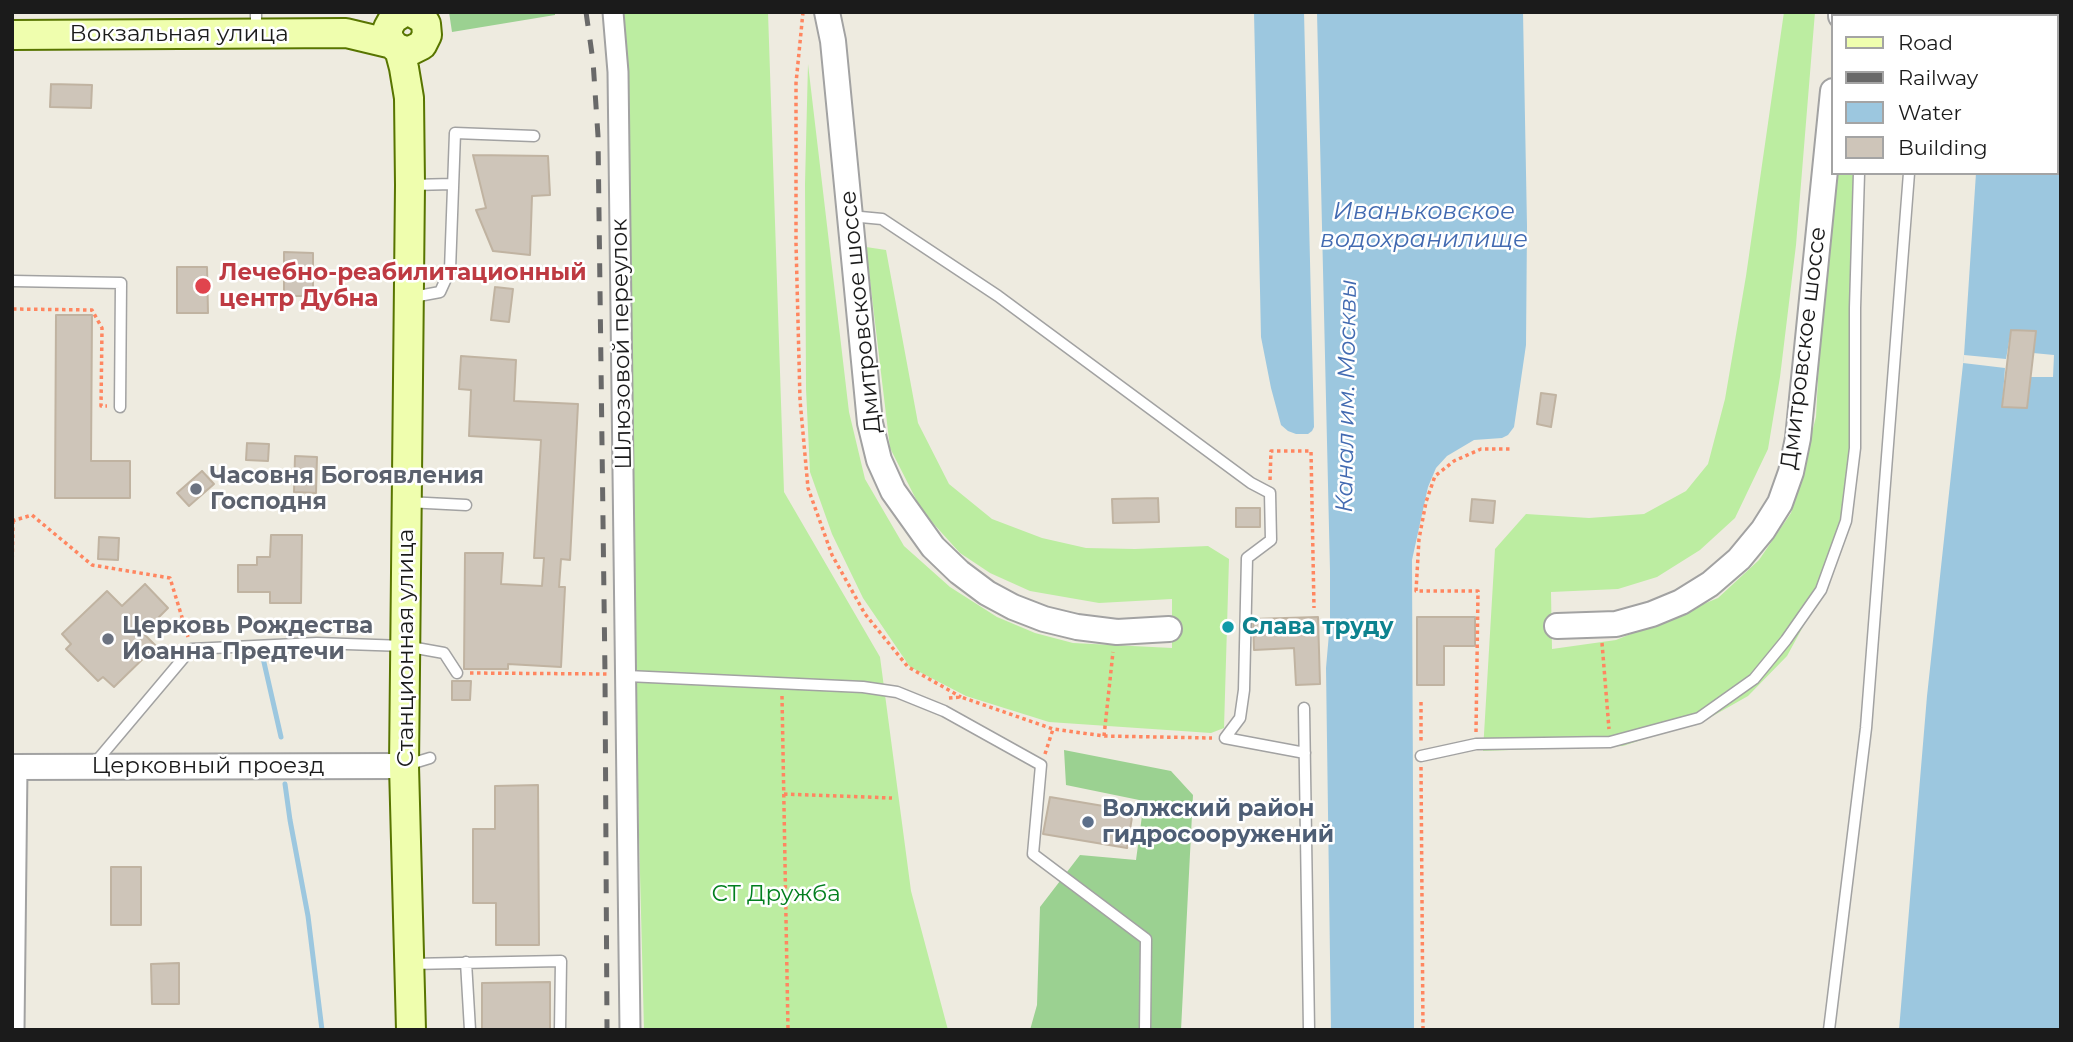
<!DOCTYPE html>
<html>
<head>
<meta charset="utf-8">
<style>
	body { margin:0 }
	#map { position:relative; width:2073px; height:1042px; overflow:hidden; background:#eeebe0; font-family:Montserrat,sans-serif }
	canvas { display:block }
	.frame { position:absolute; inset:0; border:14px solid #1b1b1b; pointer-events:none }
	.legend { position:absolute; left:1831px; top:14px; width:228px; height:161px; box-sizing:border-box; background:#fff; border:2px solid #a4a4a4; margin:0; padding:9px 12px; list-style:none; font-size:21px; color:#1b1b1b }
	.legend li { display:flex; align-items:center; gap:14px; height:35px }
	.legend b { width:35px; border:2px solid #a4a4a4 }
</style>
</head>
<body>
<div id="map">
<canvas width="2073" height="1042"></canvas>
<div class="frame"></div>
<ul class="legend">
<li><b style="height:9px;background:#effeae"></b>Road</li>
<li><b style="height:9px;background:#696969"></b>Railway</li>
<li><b style="height:19px;background:#9cc7df"></b>Water</li>
<li><b style="height:19px;background:#cec5b9"></b>Building</li>
</ul>
</div>
<script>
const ctx = document.querySelector('canvas').getContext('2d');
ctx.lineJoin = 'round';
function fill(path, color) {
  ctx.fillStyle = color;
  ctx.fill(path, 'evenodd');
}
function poly(rows) {
  const path = new Path2D();
  for (const r of rows) {
    path.moveTo(r[0], r[1]);
    for (let i = 2; i < r.length; i += 2) path.lineTo(r[i], r[i + 1]);
  }
  return path;
}
function trace(path, color, width, dash) {
  ctx.strokeStyle = color;
  ctx.lineWidth = width;
  ctx.lineCap = dash ? 'butt' : 'round';
  ctx.setLineDash(dash || []);
  ctx.stroke(path);
}
function label(font, color, halo, rows, align = 'center') {
  ctx.font = font + ' Montserrat,sans-serif';
  ctx.lineWidth = 5;
  ctx.setLineDash([]);
  ctx.textBaseline = 'middle';
  ctx.strokeStyle = halo;
  ctx.fillStyle = color;
  for (const [text, x, y, turn = 0] of rows) {
    ctx.save();
    ctx.translate(x, y);
    ctx.rotate((+turn || 0) * Math.PI / 180);
    ctx.textAlign = isNaN(turn) ? turn : align;
    if (halo) ctx.strokeText(text, 0, 0);
    ctx.fillText(text, 0, 0);
    ctx.restore();
  }
}
const grass = poly([
	[618,12,768,12,784,492,880,657,911,891,948,1030,644,1030],
	[1784,12,1815,12,1796,245,1780,377,1768,449,1735,518,1700,550,1657,577,1618,589,1551,592,1552,649,1616,640,1718,598,1759,560,1791,513,1816,417,1823,283,1833,173,1859,173,1848,526,1834,570,1787,656,1748,696,1711,717,1623,746,1483,751,1495,549,1526,514,1589,518,1644,514,1686,491,1708,464,1725,399,1746,276],
	[808,64,849,412,865,479,904,546,950,587,997,617,1035,633,1073,643,1172,648,1172,599,1099,603,1030,591,990,573,960,553,922,511,890,448,866,247,886,250,918,423,949,484,992,519,1042,538,1086,548,1135,549,1208,546,1229,559,1224,728,1211,733,1049,722,966,696,910,667,863,598,832,534,810,472,806,389,805,184]
]);
const forest = poly([
	[449,12,555,12,555,15,452,32],
	[1064,750,1171,771,1193,795,1181,1030,1030,1030,1037,1005,1040,907,1080,855,1136,860,1144,801,1066,785]
]);
const water = poly([
	[1254,12,1304,12,1314,427,1312,431,1308,434,1296,434,1288,431,1281,425,1271,388,1261,337],
	[1317,12,1523,12,1527,226,1526,345,1514,427,1508,435,1502,438,1474,440,1447,456,1436,468,1428,487,1412,560,1414,1030,1331,1030,1326,668,1330,622,1330,571],
	[1987,12,2061,12,2061,1030,1899,1030,1927,696,1964,355,1976,173,2057,173,2057,16,1987,16]
]);
const pier = poly([
	[2011,330,2036,331,2033,353,2054,355,2053,377,2031,377,2027,408,2002,407,2005,368,1963,363,1964,355,2006,359]
]);
const stream = poly([
	[263,658,281,737],
	[285,784,290,820,308,916,322,1030]
]);
const building = poly([
	[51,84,92,85,91,108,50,107,51,84],
	[473,155,548,156,550,195,532,196,530,255,493,251,476,210,486,208,473,155],
	[284,252,313,253,313,296,284,296,284,252],
	[177,267,207,267,208,313,177,313,177,267],
	[495,287,513,289,509,322,491,320,495,287],
	[56,315,92,315,91,461,130,461,130,498,55,498,56,315],
	[2011,330,2036,331,2027,408,2002,407,2011,330],
	[461,356,516,360,514,401,578,404,570,560,561,559,559,587,565,587,561,667,508,664,508,669,464,669,465,553,503,553,501,584,542,586,544,558,534,558,541,440,469,436,471,390,459,389,461,356],
	[1541,393,1556,395,1551,427,1537,424,1541,393],
	[247,443,269,444,268,461,246,460,247,443],
	[295,456,317,457,316,493,294,492,295,456],
	[202,471,214,484,189,506,177,493,202,471],
	[1158,498,1159,522,1113,523,1112,499,1158,498],
	[1472,499,1495,501,1493,523,1470,521,1472,499],
	[1236,508,1260,508,1260,527,1236,527,1236,508],
	[271,535,302,535,301,603,270,603,270,592,238,592,238,565,257,565,257,557,270,557,271,535],
	[99,537,119,538,118,560,98,559,99,537],
	[145,584,168,608,143,633,156,646,114,687,103,677,98,681,66,649,71,644,62,634,107,591,122,606,145,584],
	[1318,617,1320,684,1296,685,1294,648,1254,650,1253,619,1318,617],
	[1417,617,1475,617,1475,646,1444,646,1444,685,1417,685,1417,617],
	[452,681,471,681,470,700,452,700,452,681],
	[538,785,539,945,496,945,496,903,473,903,473,829,495,829,495,786,538,785],
	[1050,797,1133,811,1127,848,1043,834,1050,797],
	[111,867,141,867,141,925,111,925,111,867],
	[179,963,179,1004,152,1004,151,964,179,963],
	[550,982,550,1030,482,1030,482,983,550,982]
]);
const path = poly([
	[803,12,796,83,796,243,800,400,808,488,832,555,865,614,908,667,961,697],
	[13,309,92,310,102,328,101,406,107,406],
	[1270,480,1271,451,1311,451,1314,608],
	[12,521,32,515,92,565,170,578,188,637],
	[12,573,13,520],
	[1602,643,1609,729],
	[470,673,609,674],
	[782,696,788,1030],
	[949,698,961,697,1053,729,1104,736,1212,738],
	[1421,702,1421,742],
	[1476,732,1478,591,1416,591,1419,539,1426,502,1435,476,1454,461,1481,449,1512,449],
	[1104,736,1113,652],
	[1045,754,1053,729],
	[1421,767,1423,1030],
	[784,794,892,798]
]);
const service = poly([
	[1865,16,1865,12],
	[1920,16,1920,12],
	[256,33,256,12],
	[411,185,453,184],
	[850,216,882,219,998,296,1251,483,1270,493,1271,540,1247,558,1244,690,1240,718,1225,738,1305,753],
	[13,281,121,283,120,407],
	[413,297,440,292,450,270,455,133,534,136],
	[407,502,466,505],
	[627,676,863,687,897,692,944,711,1041,765,1033,854,1146,939,1145,1030],
	[1304,708,1309,1030],
	[1421,756,1476,744,1610,742,1699,718,1754,679,1786,640,1821,590,1846,521,1855,448,1855,308,1859,173],
	[95,763,191,649,317,643,405,646,444,653,457,673],
	[407,765,430,758],
	[466,962,470,1030],
	[410,964,561,961,560,1030],
	[1829,1030,1866,728,1909,173]
]);
const minor = poly([
	[613,12,618,72,630,1030],
	[14,1030,17,768]
]);
const tertiary = poly([
	[827,12,833,41,870,423,879,460,893,491,933,547,959,572,987,593,1013,607,1044,619,1077,627,1117,632,1169,629],
	[1841,16,1841,12],
	[1557,626,1616,624,1652,614,1681,602,1710,584,1739,559,1763,530,1780,503,1791,472,1798,438,1833,91],
	[12,767,404,766]
]);
const secondary = poly([
	[404,12,393,19,388,28,388,34,389,39,395,47,408,52,422,45,427,35,426,24,423,19,411,12],
	[12,35,346,33,392,44],
	[399,49,404,68,409,98,410,185,404,766,411,1030]
]);
const rail = poly([
	[586,12,593,61,598,136,605,674,607,1030]
]);
const markers = [
	[203,286,9,"#e0444e"],
	[196,489,7,"#6b7280"],
	[1228,627,7,"#0f9aa8"],
	[108,639,7,"#6b7280"],
	[1088,822,7,"#5c6f8a"]
];
const streetNames = [
	["Вокзальная улица",179,34],
	["Дмитровское шоссе",861,312,-96],
	["Шлюзовой переулок",622,344,-91],
	["Дмитровское шоссе",1804,348,-83],
	["Станционная улица",406,648,-90],
	["Церковный проезд",208,766]
];
const healthNames = [
	["Лечебно-реабилитационный",219,273],
	["центр Дубна",219,299]
];
const worshipNames = [
	["Часовня Богоявления",210,476],
	["Господня",210,502],
	["Церковь Рождества",122,626],
	["Иоанна Предтечи",122,652]
];
const cultureNames = [
	["Слава труду",1242,627]
];
const serviceNames = [
	["Волжский район",1102,809],
	["гидросооружений",1102,835]
];
const parkNames = [
	["СТ Дружба",776,894]
];
const waterNames = [
	["Иваньковское",1424,212],
	["водохранилище",1424,240],
	["Канал им. Москвы",1347,396,-89]
];
fill(grass, '#bceda1');
fill(forest, '#9bd191');
fill(water, '#9cc7df');
fill(pier, '#eeebe0');
trace(stream, '#9cc7df', 5);
fill(building, '#cec5b9');
trace(building, '#c0b3a1', 2);
trace(service, '#a2a2a2', 13);
trace(minor, '#a2a2a2', 23);
trace(tertiary, '#a2a2a2', 28);
trace(secondary, '#587500', 32);
trace(path, '#ff8660', 3.5, [3.5, 3.5]);
trace(service, '#fff', 10);
trace(minor, '#fff', 19);
trace(tertiary, '#fff', 24);
trace(secondary, '#effeae', 28);
trace(rail, '#696969', 5, [14, 14]);
for (const [x, y, r, color] of markers) {
  const dot = new Path2D();
  dot.arc(x, y, r, 0, 2 * Math.PI);
  ctx.fillStyle = color;
  ctx.fill(dot);
  trace(dot, '#fff', 2.5);
}
label('23px', '#1b1b1b', '#fff', streetNames);
label('bold 23px', '#be3a42', '#fff', healthNames, 'left');
label('bold 23px', '#5b616d', '#fff', worshipNames, 'left');
label('bold 23px', '#0d838f', '#fff', cultureNames, 'left');
label('bold 23px', '#4e5e75', '#fff', serviceNames, 'left');
label('23px', '#037f1f', '#fff', parkNames);
label('italic 24px', '#426ab1', '#fff', waterNames);
</script>
</body>
</html>
